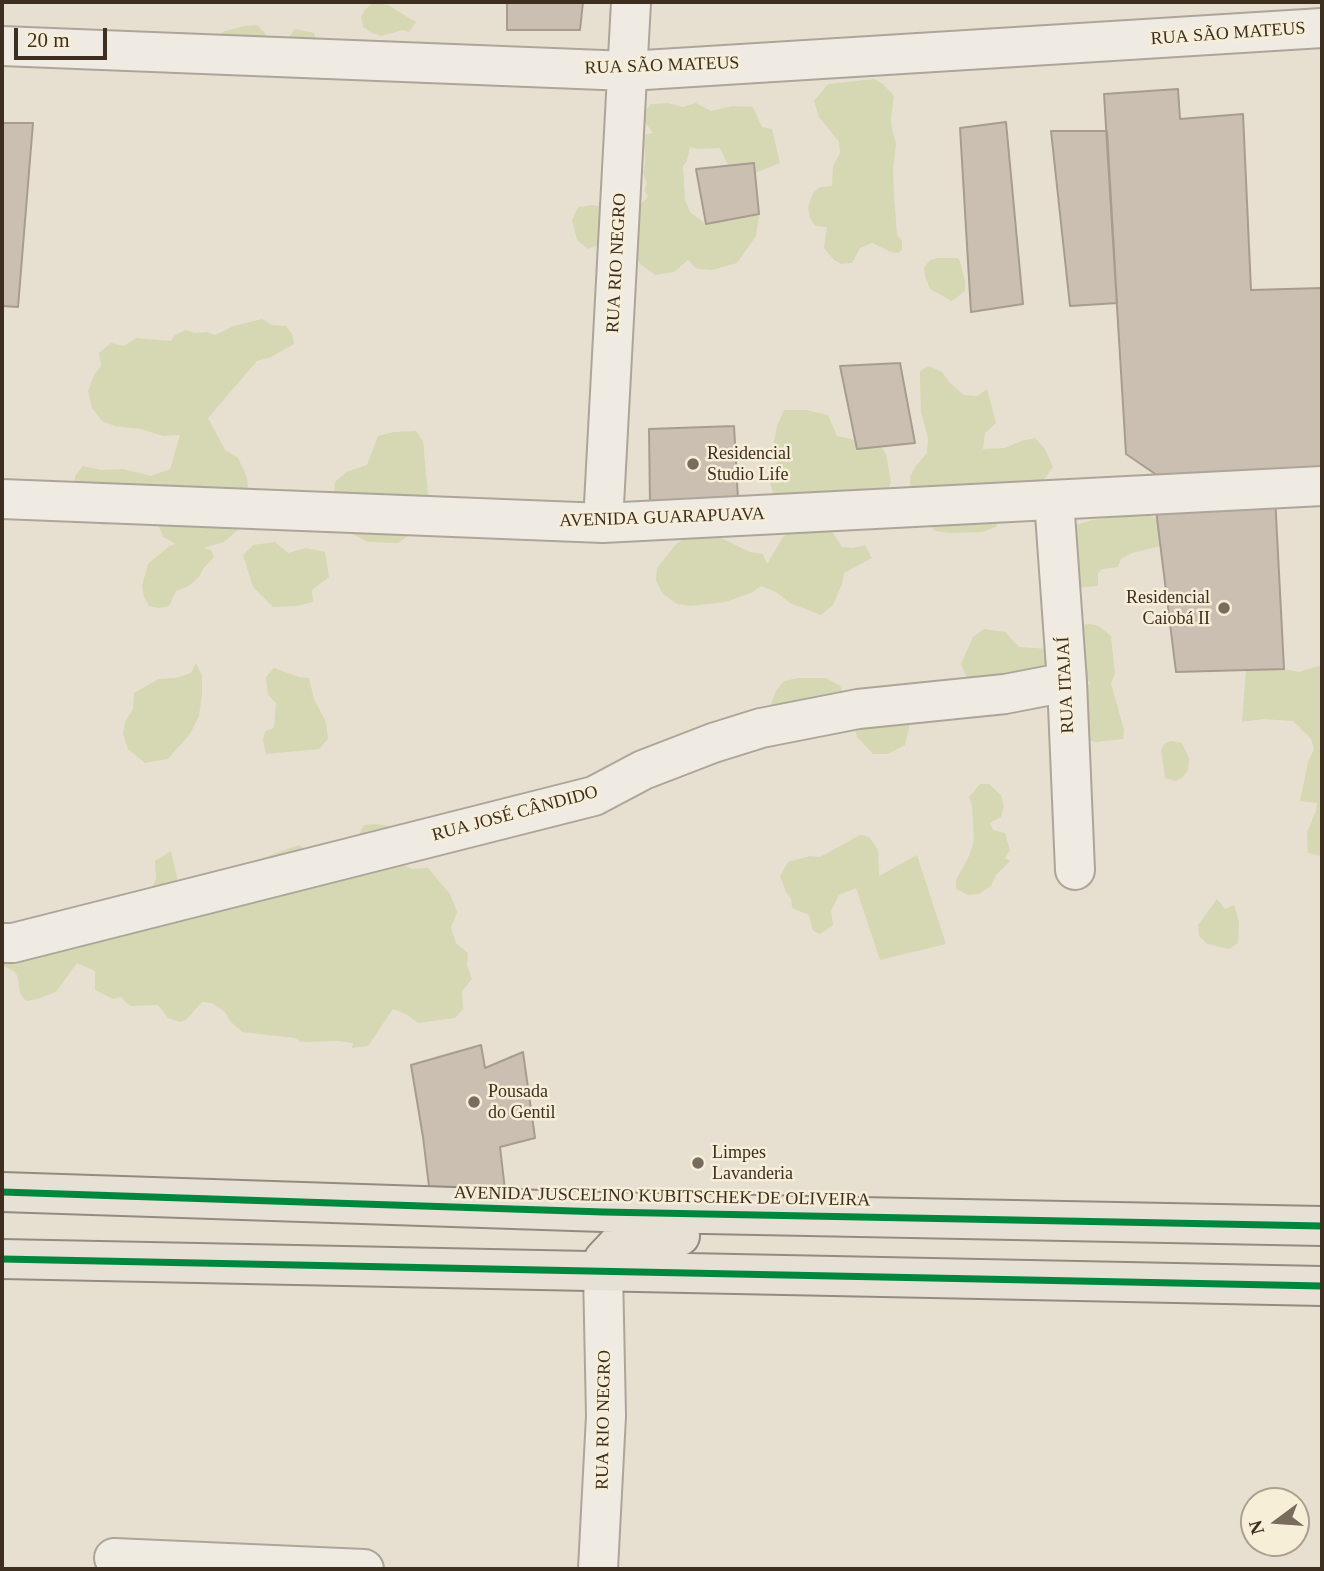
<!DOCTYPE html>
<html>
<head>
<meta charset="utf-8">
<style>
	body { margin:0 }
	#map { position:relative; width:1324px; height:1571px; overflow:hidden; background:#e7e0d1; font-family:Georgia,serif }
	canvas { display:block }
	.frame { position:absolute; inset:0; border:4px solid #3d2e20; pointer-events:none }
	.north { position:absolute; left:1240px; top:1487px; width:70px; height:70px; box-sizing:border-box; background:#f7eed8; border:2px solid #ada18e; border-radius:50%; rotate:254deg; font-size:19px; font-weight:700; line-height:28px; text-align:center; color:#3d2e20 }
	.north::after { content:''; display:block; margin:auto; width:24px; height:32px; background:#786c5e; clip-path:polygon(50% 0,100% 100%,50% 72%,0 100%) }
	.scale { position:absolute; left:14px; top:28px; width:93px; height:32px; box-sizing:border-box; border:4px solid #3d2e20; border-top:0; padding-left:9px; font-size:21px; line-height:24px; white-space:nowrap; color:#3d2e20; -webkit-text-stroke:5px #f7eed8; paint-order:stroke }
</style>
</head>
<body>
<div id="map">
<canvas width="1324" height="1571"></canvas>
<div class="frame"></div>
<div class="north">N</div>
<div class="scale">20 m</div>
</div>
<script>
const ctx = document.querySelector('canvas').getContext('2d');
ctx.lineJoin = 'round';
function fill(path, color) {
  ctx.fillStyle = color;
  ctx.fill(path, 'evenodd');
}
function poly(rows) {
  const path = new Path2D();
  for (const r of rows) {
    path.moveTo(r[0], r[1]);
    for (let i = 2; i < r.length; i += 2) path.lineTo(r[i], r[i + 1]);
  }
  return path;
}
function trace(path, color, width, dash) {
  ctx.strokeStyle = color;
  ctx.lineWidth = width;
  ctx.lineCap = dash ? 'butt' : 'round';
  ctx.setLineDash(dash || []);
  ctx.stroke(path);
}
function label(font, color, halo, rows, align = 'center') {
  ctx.font = font + ' Georgia,serif';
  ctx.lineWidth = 5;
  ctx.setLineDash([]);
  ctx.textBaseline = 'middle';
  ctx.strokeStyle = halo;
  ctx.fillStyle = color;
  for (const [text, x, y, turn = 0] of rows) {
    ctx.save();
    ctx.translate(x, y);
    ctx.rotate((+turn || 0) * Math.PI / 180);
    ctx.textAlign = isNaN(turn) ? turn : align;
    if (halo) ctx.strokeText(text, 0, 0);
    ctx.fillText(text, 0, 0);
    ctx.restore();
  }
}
const green = poly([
	[373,3,388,5,416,22,409,32,403,30,381,36,372,33,363,27,361,17,365,10],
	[257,25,265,33,270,44,286,41,295,29,314,33,316,39,313,51,269,78,258,75,215,46,222,32,244,26],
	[874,79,883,84,894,96,891,118,892,130,896,143,893,170,894,196,897,234,902,241,902,250,898,253,891,252,872,243,860,248,852,263,841,264,834,260,824,248,827,227,815,226,810,218,808,207,813,193,820,187,832,186,833,166,840,153,839,142,819,117,814,101,828,84],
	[668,103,683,107,696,103,711,111,732,106,753,107,762,127,772,129,780,163,755,173,742,172,728,165,720,148,698,149,690,147,687,161,683,166,685,200,690,212,706,224,720,222,731,211,746,216,759,214,756,236,737,263,712,270,697,269,688,260,674,272,655,275,640,264,630,245,610,253,597,245,588,249,577,240,572,220,578,207,593,205,602,207,639,207,648,196,644,191,647,184,643,173,645,164,644,135,653,133,645,122,643,113,651,104],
	[937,258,958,258,960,262,965,281,965,291,952,301,930,289,925,276,924,267,930,260],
	[262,319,272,325,286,326,292,334,294,344,271,357,257,361,208,418,225,450,238,458,247,477,249,501,240,528,224,542,203,548,211,550,214,557,203,569,199,577,189,586,176,591,169,606,159,608,149,606,144,597,142,586,148,564,169,546,176,544,163,537,158,524,137,518,102,525,86,518,73,494,75,476,83,466,101,470,123,469,151,476,170,469,180,435,163,436,141,429,115,426,102,421,92,408,88,391,94,375,101,366,99,353,111,343,124,346,136,338,171,341,175,335,186,330,195,333,207,332,215,335,234,326],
	[929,366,942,372,950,383,964,395,977,396,987,389,996,423,985,433,983,449,1005,448,1021,441,1035,438,1045,449,1053,467,1029,501,1002,514,996,527,982,532,950,533,935,531,916,507,910,490,910,477,915,467,927,453,928,438,921,412,920,381,920,371],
	[784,410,806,410,828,415,837,436,856,440,877,441,886,454,891,483,883,496,774,497,770,483,778,459,774,442,777,426],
	[416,431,423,441,429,505,414,532,398,543,368,542,352,534,332,512,335,482,346,472,367,465,378,436,394,432],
	[1143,514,1157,518,1161,546,1132,553,1121,559,1118,567,1102,569,1098,573,1098,586,1073,588,1073,526,1092,520],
	[828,525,842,547,853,548,865,545,872,558,844,573,842,584,833,605,821,615,790,603,776,592,761,586,751,593,725,602,690,606,677,604,663,594,656,581,657,568,676,544,687,537,707,531,750,552,763,554,767,564,783,537,793,530],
	[275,542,288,553,306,548,325,552,329,577,312,590,313,602,297,606,273,607,253,587,243,555,253,545],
	[1090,624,1098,626,1111,636,1115,674,1111,683,1124,730,1123,739,1096,742,1086,740,1086,685,1091,684,1086,678,975,697,961,664,973,637,984,629,1005,632,1019,647,1064,650,1079,625],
	[196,663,202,676,202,694,199,716,190,734,168,759,145,763,128,749,123,734,125,722,133,709,134,693,159,679,176,678,191,673],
	[1322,665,1322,854,1321,856,1308,853,1307,832,1316,811,1317,803,1300,801,1308,762,1314,749,1311,739,1293,721,1263,719,1242,722,1246,670,1284,669,1299,672],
	[274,668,299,677,309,678,314,699,326,722,328,739,319,749,266,754,263,740,265,731,274,728,276,703,268,695,266,677],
	[798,678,826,678,840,686,847,702,768,712,776,691,784,681],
	[891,705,910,723,905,745,888,754,873,754,857,737,854,726],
	[1172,741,1182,743,1189,758,1188,770,1183,777,1176,781,1165,778,1161,750,1165,743],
	[980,784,989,784,1001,795,1004,806,1001,817,990,823,993,830,1005,833,1010,850,1005,858,1010,861,996,875,991,886,979,894,968,895,956,889,956,880,969,856,974,841,972,805,969,797],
	[376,824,390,826,392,833,394,861,412,869,428,868,450,894,457,912,451,928,456,943,468,953,467,965,472,979,462,991,463,1009,455,1018,418,1023,406,1014,393,1009,368,1046,352,1048,353,1043,338,1041,301,1042,295,1038,242,1032,230,1021,225,1012,212,1003,202,1002,186,1020,180,1022,168,1018,158,1005,130,1006,121,997,113,999,95,990,95,971,77,963,56,992,37,999,26,1001,20,994,18,978,15,972,2,965,2,943,150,891,156,879,155,861,171,851,182,900,191,911,201,917,212,910,262,858,299,845,310,852,354,844,364,825],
	[860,835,869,837,878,850,879,876,917,855,946,944,880,960,856,888,839,895,831,911,833,925,820,934,813,931,809,915,792,908,791,899,786,892,780,876,788,862,810,856,820,857],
	[1217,899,1225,909,1234,905,1239,922,1238,943,1229,949,1207,944,1199,936,1198,925]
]);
const building = poly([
	[507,2,583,2,580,30,507,30,507,2],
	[1178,89,1180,119,1243,114,1251,290,1322,288,1322,471,1164,480,1126,454,1104,94,1178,89],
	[1006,122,1023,304,971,312,960,128,1006,122],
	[2,123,33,123,18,307,2,306,2,123],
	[1051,131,1107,131,1117,303,1070,306,1051,131],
	[754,163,759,214,706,224,696,169,754,163],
	[900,363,915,443,857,449,840,366,900,363],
	[734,426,738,499,650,504,649,429,734,426],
	[1275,496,1284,669,1176,672,1155,502,1275,496],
	[481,1045,485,1068,523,1052,535,1138,500,1147,507,1207,431,1203,423,1137,411,1065,481,1045]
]);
const minor = poly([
	[2,46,628,71,1322,28],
	[2,499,603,523,1322,486],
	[1054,500,1067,682,1075,870],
	[603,523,631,2],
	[2,943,13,943,594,796,643,770,713,743,761,728,858,709,1005,694,1067,682],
	[114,1558,364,1569],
	[598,1569,606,1416,603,1271]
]);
const major = poly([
	[2,1192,603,1212,1322,1226],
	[2,1259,1322,1286],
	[603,1271,604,1259,619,1243,636,1238,680,1236]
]);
const cycleway = poly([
	[2,1192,603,1212,1322,1226],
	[2,1259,1322,1286]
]);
const markers = [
	[693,464,7,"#786c5e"],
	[1224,608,7,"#786c5e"],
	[474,1102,7,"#786c5e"],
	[698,1163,7,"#786c5e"]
];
const streetNames = [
	["RUA SÃO MATEUS",1228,34,-4],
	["RUA SÃO MATEUS",662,66,-2],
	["RUA RIO NEGRO",617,263,-87],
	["AVENIDA GUARAPUAVA",662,518,-2],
	["RUA ITAJAÍ",1066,685,-93],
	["RUA JOSÉ CÂNDIDO",515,814,-15],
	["AVENIDA JUSCELINO KUBITSCHEK DE OLIVEIRA",662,1197,1],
	["RUA RIO NEGRO",604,1420,-89]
];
const poiNames = [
	["Residencial",707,454],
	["Studio Life",707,475],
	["Residencial",1210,598,"right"],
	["Caiobá II",1210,619,"right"],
	["Pousada",488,1092],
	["do Gentil",488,1113],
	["Limpes",712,1153],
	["Lavanderia",712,1174]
];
fill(green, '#d6d7b3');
fill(building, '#cbbfb2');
trace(building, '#a89c90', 2);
trace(minor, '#ada599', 42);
trace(major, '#928b80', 42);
trace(minor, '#efebe3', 38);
trace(major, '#e6e1d4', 38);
trace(cycleway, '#00873e', 7);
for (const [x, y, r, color] of markers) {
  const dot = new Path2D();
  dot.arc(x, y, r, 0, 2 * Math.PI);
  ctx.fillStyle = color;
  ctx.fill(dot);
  trace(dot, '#f7eed8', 2.5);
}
label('18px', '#3d2e20', '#f7eed8', streetNames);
label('18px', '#3d2e20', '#f7eed8', poiNames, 'left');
</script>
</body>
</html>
